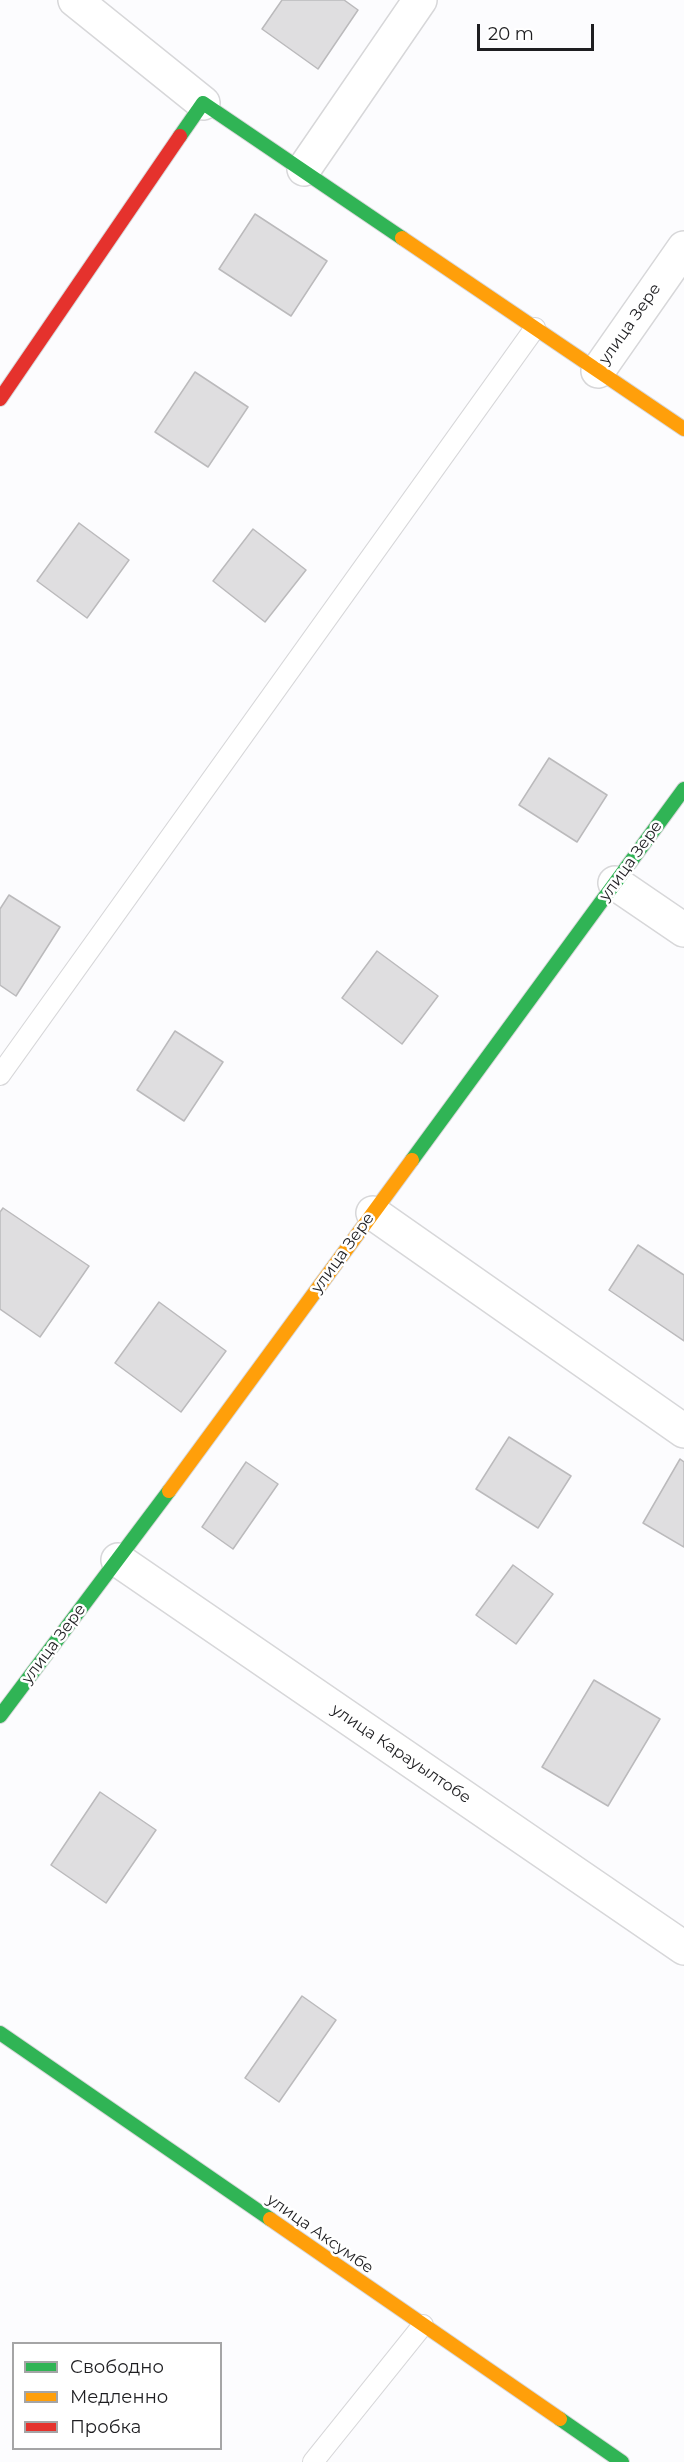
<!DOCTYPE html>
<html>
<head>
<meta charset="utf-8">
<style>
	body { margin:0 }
	#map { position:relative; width:684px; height:2462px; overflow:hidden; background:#fcfcfe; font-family:Montserrat,sans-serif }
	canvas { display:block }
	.legend { position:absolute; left:12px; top:2342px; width:210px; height:108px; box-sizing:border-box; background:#fff; border:2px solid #a5a5a6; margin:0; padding:8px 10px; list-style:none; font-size:18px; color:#1e1e21 }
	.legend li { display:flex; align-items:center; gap:12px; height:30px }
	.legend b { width:30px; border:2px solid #a5a5a6 }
	.scale { position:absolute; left:477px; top:24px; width:117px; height:27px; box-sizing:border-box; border:3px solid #1e1e21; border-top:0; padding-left:8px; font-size:18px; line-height:21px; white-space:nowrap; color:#1e1e21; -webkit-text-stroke:4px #fff; paint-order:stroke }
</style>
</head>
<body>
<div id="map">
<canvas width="684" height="2462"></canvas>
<ul class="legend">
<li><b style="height:8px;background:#30b455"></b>Свободно</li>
<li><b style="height:8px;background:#ff9f0a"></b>Медленно</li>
<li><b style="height:8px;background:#e5322d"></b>Пробка</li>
</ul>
<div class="scale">20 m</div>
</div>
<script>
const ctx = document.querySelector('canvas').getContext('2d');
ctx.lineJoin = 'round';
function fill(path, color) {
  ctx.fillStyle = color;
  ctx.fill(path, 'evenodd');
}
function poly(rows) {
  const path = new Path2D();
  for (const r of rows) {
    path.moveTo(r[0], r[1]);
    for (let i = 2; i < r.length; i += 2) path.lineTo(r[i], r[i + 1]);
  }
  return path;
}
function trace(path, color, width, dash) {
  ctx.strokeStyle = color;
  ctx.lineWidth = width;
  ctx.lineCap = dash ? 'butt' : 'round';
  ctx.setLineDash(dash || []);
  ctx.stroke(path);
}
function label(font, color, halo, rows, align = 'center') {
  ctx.font = font + ' Montserrat,sans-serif';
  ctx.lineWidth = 5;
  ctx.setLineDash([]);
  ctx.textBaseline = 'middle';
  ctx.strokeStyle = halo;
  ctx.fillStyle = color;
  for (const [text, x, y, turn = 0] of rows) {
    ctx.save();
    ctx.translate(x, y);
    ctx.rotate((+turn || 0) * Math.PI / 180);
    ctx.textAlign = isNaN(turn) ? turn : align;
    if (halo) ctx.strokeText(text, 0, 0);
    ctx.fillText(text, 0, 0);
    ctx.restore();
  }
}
const building = poly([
	[282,0,344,0,358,10,318,69,262,29,282,0],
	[255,214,327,261,291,316,219,269,255,214],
	[195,372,248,407,208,467,155,432,195,372],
	[79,523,129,560,87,618,37,581,79,523],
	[253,529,306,570,265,622,213,581,253,529],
	[549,758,607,795,577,842,519,805,549,758],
	[9,895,60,927,16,996,0,985,0,909,9,895],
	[377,951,438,996,402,1044,342,998,377,951],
	[175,1031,223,1062,184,1121,137,1090,175,1031],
	[3,1208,89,1266,40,1337,0,1309,0,1212,3,1208],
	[638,1245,684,1275,684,1341,609,1290,638,1245],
	[159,1302,226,1351,181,1412,115,1363,159,1302],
	[509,1437,571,1476,538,1528,476,1489,509,1437],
	[680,1459,684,1462,684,1547,643,1523,680,1459],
	[246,1462,278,1484,233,1549,202,1527,246,1462],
	[513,1565,553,1594,516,1644,476,1615,513,1565],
	[594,1680,660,1719,608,1806,542,1767,594,1680],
	[100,1792,156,1830,106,1903,51,1865,100,1792],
	[302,1996,336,2020,279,2102,245,2078,302,1996]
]);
const lane = poly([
	[0,1075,535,328],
	[313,2462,423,2325]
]);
const street = poly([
	[75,0,203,103],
	[304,169,420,0],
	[598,371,684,248],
	[615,883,684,930],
	[373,1213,684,1431],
	[118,1560,684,1948]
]);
const fast = poly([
	[180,136,203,103,402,238],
	[412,1160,684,789],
	[0,1716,169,1491],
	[0,2033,270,2219],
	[560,2419,622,2462]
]);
const slow = poly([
	[402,238,684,429],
	[169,1491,412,1160],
	[270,2219,560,2419]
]);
const jam = poly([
	[0,399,180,136]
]);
const streetNames = [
	["улица Зере",630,324,-55],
	["улица Зере",631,861,-54],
	["улица Зере",343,1253,-54],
	["улица Зере",54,1644,-53],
	["улица Карауылтобе",401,1754,34],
	["улица Аксумбе",320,2234,35]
];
fill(building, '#dfdee0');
trace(building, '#bbbabc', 1.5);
trace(lane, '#d7d7d9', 22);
trace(street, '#d7d7d9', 36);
trace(fast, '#d7d7d9', 16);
trace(slow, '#d7d7d9', 16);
trace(jam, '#d7d7d9', 16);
trace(lane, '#fff', 20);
trace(street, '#fff', 33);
trace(fast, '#30b455', 14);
trace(slow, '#ff9f0a', 14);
trace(jam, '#e5322d', 14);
label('16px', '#1e1e21', '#fff', streetNames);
</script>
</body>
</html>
